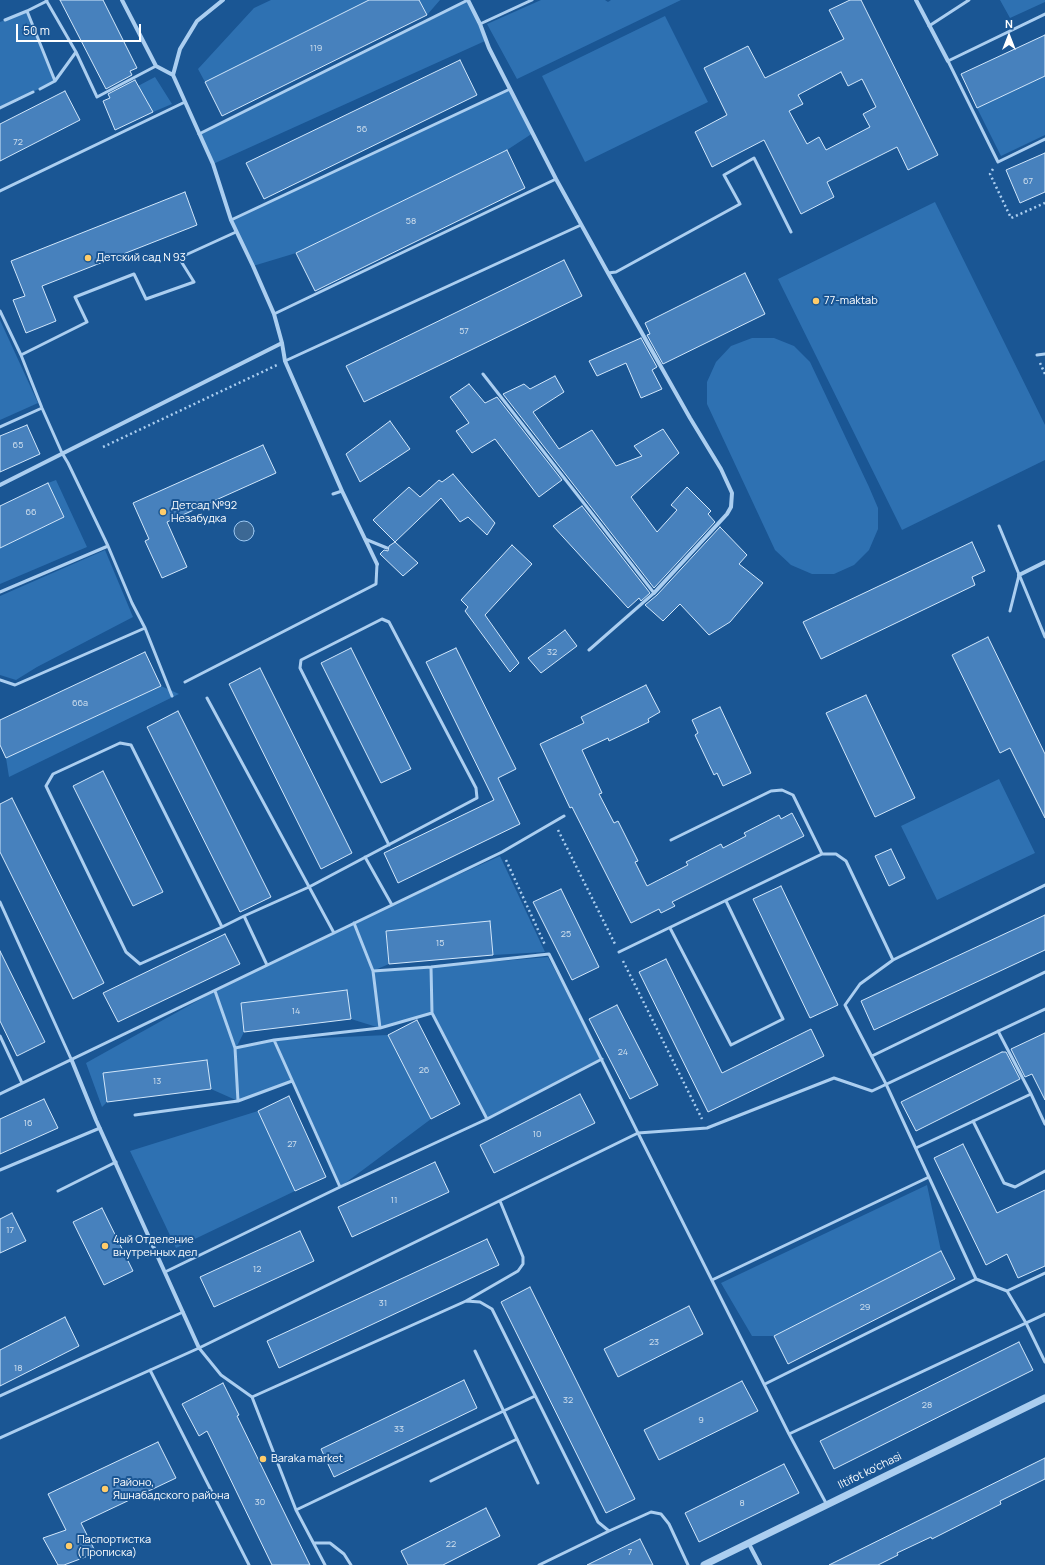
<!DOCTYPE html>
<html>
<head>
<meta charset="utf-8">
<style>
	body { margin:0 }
	#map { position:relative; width:1045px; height:1565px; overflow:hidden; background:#1a5694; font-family:Manrope,sans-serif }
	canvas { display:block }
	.north { position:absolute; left:989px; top:16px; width:40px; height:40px; -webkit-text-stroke:3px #1a5694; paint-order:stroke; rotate:0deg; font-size:11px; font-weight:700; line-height:16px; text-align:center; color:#fff }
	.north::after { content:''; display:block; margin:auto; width:14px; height:18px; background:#fff; clip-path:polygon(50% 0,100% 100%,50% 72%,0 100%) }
	.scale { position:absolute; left:16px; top:24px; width:125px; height:18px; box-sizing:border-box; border:2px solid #fff; border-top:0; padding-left:5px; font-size:12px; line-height:14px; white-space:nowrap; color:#fff; -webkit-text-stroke:3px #1a5694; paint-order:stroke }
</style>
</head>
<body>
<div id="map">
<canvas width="1045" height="1565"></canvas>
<div class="north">N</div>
<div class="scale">50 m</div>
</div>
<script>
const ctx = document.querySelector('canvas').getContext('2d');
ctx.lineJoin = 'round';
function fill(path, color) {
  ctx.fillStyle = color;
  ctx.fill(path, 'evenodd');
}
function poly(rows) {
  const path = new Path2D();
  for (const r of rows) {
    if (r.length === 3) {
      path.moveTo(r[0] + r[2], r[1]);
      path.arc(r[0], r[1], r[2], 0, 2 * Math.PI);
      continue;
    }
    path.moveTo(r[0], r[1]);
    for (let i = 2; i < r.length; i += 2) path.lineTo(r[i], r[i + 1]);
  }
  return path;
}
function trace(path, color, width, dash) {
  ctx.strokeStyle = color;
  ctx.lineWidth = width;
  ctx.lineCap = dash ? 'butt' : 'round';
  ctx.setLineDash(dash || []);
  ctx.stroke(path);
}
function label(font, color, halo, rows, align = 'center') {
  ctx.font = font + ' Manrope,sans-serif';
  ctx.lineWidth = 4;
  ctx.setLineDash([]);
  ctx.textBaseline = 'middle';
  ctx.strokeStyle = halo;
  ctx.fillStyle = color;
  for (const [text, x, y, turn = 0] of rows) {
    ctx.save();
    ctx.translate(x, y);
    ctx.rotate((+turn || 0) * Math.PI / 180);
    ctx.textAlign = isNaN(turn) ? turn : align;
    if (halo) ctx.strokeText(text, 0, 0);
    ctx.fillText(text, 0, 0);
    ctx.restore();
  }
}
const green = poly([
	[271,0,369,0,205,82,198,69,254,8],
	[419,0,440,0,427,15],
	[468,0,485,41,213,164,199,134],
	[541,0,605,0,608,2,611,0,681,0,517,79,487,24],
	[1000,0,1045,0,1045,2,1010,18],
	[27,11,55,81,0,108,0,22],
	[665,16,708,102,585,162,542,76],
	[1045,76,1045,135,1001,156,977,108],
	[155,77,172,104,153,112,138,86],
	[510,89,533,133,507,150,296,253,253,266,231,220],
	[935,202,1045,425,1045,460,902,530,778,279],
	[0,320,38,403,0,420],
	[752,338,774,338,794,346,810,362,869,487,878,508,878,529,869,550,854,565,834,574,812,574,791,565,775,550,707,404,707,382,716,362,731,346],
	[56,480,87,547,0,584,0,548,64,517,48,483],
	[105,550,133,617,37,667,16,680,0,675,0,596],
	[161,686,179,694,9,777,6,758],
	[999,779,1035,853,937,900,901,826],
	[500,856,545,952,493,955,490,921,386,931,389,964,375,970,431,967,548,957,602,1059,487,1119,432,1013,380,1028,351,1019,347,990,241,1003,244,1032,236,1048,274,1040,388,1035,431,1119,340,1187,292,1081,238,1101,211,1089,207,1060,103,1073,107,1102,102,1107,86,1063,215,991,392,905],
	[258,1111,295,1191,176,1248,130,1151],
	[927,1185,941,1251,774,1336,752,1336,721,1283]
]);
const water = poly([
	[244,531,10]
]);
const building = poly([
	[60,0,103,0,137,68,130,71,132,75,106,89,60,0],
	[369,0,419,0,427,15,222,116,205,82,369,0],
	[850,0,861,0,938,155,908,170,897,147,827,182,834,197,801,214,764,140,712,167,695,132,727,115,704,68,748,46,765,78,844,39,829,10,850,0],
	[841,72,848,86,862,79,876,107,863,114,870,127,826,150,819,137,807,144,789,111,803,104,798,95,841,72],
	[1045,35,1045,76,977,108,961,74,1045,35],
	[460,60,477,95,264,199,246,163,460,60],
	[135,80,153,112,115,130,103,101,110,98,108,94,135,80],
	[65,91,80,120,0,161,0,124,65,91],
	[507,150,525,188,315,291,296,253,507,150],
	[1045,153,1045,192,1020,203,1006,170,1045,153],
	[185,192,197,225,42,286,56,321,26,333,13,300,25,296,11,261,185,192],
	[564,260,582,296,364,402,346,366,564,260],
	[745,273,765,314,663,364,647,335,650,334,645,323,745,273],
	[641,338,657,367,652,370,662,389,641,398,626,363,597,376,589,361,641,338],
	[555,376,564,392,533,412,559,449,592,430,616,466,642,456,634,446,663,429,679,453,631,497,657,532,677,510,671,505,687,487,711,511,708,514,715,522,654,588,503,394,524,384,530,389,555,376],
	[469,384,485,403,497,397,562,480,539,497,495,439,472,453,456,431,469,423,450,397,469,384],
	[390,421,410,449,360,482,346,454,390,421],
	[27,425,40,454,0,472,0,436,27,425],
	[263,445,276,473,167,522,187,567,162,578,145,541,149,539,133,503,263,445],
	[453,474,495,523,487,535,468,517,460,522,441,498,395,542,418,563,403,576,380,554,384,550,388,551,389,546,395,542,373,520,409,487,420,497,439,480,442,482,453,474],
	[48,483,64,517,0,548,0,506,48,483],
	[582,506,650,593,641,601,639,598,628,608,553,526,582,506],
	[720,527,747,555,739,564,763,583,730,622,709,635,680,604,663,621,645,605,657,595,720,527],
	[972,542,985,571,972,577,975,585,821,659,803,622,972,542],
	[512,545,532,564,485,615,519,663,510,672,465,611,468,607,461,600,512,545],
	[565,630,577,646,541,673,528,658,565,630],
	[988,637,1045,754,1045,818,1010,748,1000,753,952,655,988,637],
	[351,648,411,769,381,783,321,663,351,648],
	[456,648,516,769,498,778,520,824,398,883,384,853,494,800,426,662,456,648],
	[145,652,161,686,6,758,0,745,0,720,145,652],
	[260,668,352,853,321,869,229,684,260,668],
	[646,685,660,712,648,719,649,722,609,741,608,738,582,750,602,793,599,794,614,823,618,821,638,861,635,862,647,886,688,865,686,862,721,844,723,848,746,836,744,833,779,815,781,819,792,813,804,836,672,902,675,906,661,913,659,909,631,923,572,807,570,808,540,744,584,723,581,717,646,685],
	[866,695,915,798,875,817,826,713,866,695],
	[720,707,751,773,723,786,717,773,714,775,695,735,698,733,692,720,720,707],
	[178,711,271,897,240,912,147,727,178,711],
	[103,771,163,892,133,906,73,786,103,771],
	[12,798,104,983,73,999,0,852,0,804,12,798],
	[891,849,905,878,889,886,875,856,891,849],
	[781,886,838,1005,810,1018,753,899,781,886],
	[561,889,599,967,572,980,533,902,561,889],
	[1045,915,1045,950,874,1030,861,1001,1045,915],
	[490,921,493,955,389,964,386,931,490,921],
	[225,934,240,964,118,1022,103,993,225,934],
	[0,951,45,1042,17,1056,0,1021,0,951],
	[666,959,722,1073,811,1029,824,1056,708,1112,639,972,666,959],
	[347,990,351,1019,244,1032,241,1003,347,990],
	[617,1005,658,1085,630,1099,589,1019,617,1005],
	[417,1020,460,1104,431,1119,388,1035,417,1020],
	[1045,1033,1045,1100,1032,1074,1025,1077,1011,1049,1045,1033],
	[1002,1052,1006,1052,1020,1079,916,1131,901,1102,1002,1052],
	[207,1060,211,1089,107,1102,103,1073,207,1060],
	[580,1094,595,1123,494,1173,480,1145,580,1094],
	[289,1096,326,1177,295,1191,258,1111,289,1096],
	[44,1099,58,1128,0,1154,0,1119,44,1099],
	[963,1144,997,1213,1045,1190,1045,1266,1018,1278,1007,1254,986,1265,934,1158,963,1144],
	[435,1162,449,1192,352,1237,338,1207,435,1162],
	[102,1208,133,1271,104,1285,73,1222,102,1208],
	[12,1213,26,1241,0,1253,0,1219,12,1213],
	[300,1231,314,1261,214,1307,200,1277,300,1231],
	[487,1239,499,1265,279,1368,267,1341,487,1239],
	[941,1251,955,1279,788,1364,774,1336,941,1251],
	[530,1287,635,1499,606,1513,501,1302,530,1287],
	[689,1306,703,1334,618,1377,604,1349,689,1306],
	[65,1317,79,1346,0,1386,0,1350,65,1317],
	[1019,1342,1033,1370,834,1469,820,1441,1019,1342],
	[464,1380,477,1408,334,1477,321,1449,464,1380],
	[742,1381,758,1411,659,1460,644,1430,742,1381],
	[223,1383,239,1415,237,1416,310,1565,272,1565,207,1431,199,1436,182,1404,223,1383],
	[158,1442,176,1478,81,1523,96,1553,64,1565,58,1565,43,1538,66,1530,48,1494,158,1442],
	[1045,1458,1045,1479,1000,1501,1001,1504,932,1539,931,1537,897,1553,898,1555,878,1565,829,1565,1045,1458],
	[784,1464,799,1493,699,1542,685,1513,784,1464],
	[486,1508,500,1536,443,1565,408,1565,401,1551,486,1508],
	[640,1539,653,1565,587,1565,640,1539]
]);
const path = poly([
	[993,169,990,174,1011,218,1045,203],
	[1040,363,1045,374],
	[103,447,277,365],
	[558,830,615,944],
	[506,860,545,945],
	[623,961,702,1119]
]);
const service = poly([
	[46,0,76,52,97,97,156,66],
	[27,11,47,1],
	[1045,14,948,61,998,162,1045,139],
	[5,20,27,11,55,81],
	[480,24,532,0],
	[929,26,969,0],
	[40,89,55,81,76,52],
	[0,108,33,92],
	[199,134,468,0],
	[0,191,185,102],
	[231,220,510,89],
	[608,273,616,272,740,204,724,175,754,158,791,232],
	[0,311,21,355,42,408,62,453,68,463,108,546,132,603,145,628,172,696],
	[274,314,556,179],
	[21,355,87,322,75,297,134,274,146,299,194,282,179,258,236,232],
	[1037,355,1045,354],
	[285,361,581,225],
	[483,374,654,593,589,650],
	[0,427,42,408],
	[333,494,342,491],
	[999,526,1045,637],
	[365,539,387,548],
	[0,592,108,546],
	[1010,611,1019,575],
	[0,680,15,685,145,628],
	[185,682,376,584,377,564],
	[207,698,334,933],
	[671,840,771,791,782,790,793,795,822,854],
	[365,857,392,905],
	[0,902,72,1061],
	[244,916,267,965],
	[354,923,373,971,431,967,549,954,638,1133,789,1434,827,1505],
	[222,927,131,745,120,743,53,774,46,786,126,952,140,964,222,927,244,916,309,887,477,798,476,788,389,622,382,619,301,660,300,668,389,845],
	[670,928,731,1045,783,1019,726,901],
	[619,952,822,854,836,854,846,861,893,960,860,984,845,1005,886,1084,976,1279,1007,1291,1026,1323,1045,1362],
	[893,960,1045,885],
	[431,967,432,1013],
	[373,971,380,1028],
	[998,1031,1031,1094],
	[0,1036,22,1083],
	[274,1040,340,1187],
	[872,1056,1045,972],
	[0,1094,502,852,564,816],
	[238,1101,292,1081],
	[135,1115,238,1101,235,1048],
	[487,1119,602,1059],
	[973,1121,1004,1183,1015,1187,1045,1171],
	[916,1148,1031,1094,1045,1124],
	[0,1170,100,1128],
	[58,1191,116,1162],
	[165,1272,340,1187,487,1119,432,1013,380,1028,274,1040,235,1048,215,991],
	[712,1280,929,1177],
	[1007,1291,1045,1273],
	[466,1301,518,1271,523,1264,523,1257,500,1201],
	[199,1348,221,1375,252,1397,296,1510,325,1565],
	[475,1351,538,1483],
	[150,1370,249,1565],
	[765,1384,976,1279],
	[0,1396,183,1312],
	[252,1397,466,1301,480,1302,492,1309,598,1522,609,1531,651,1512,661,1514,669,1524,688,1565],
	[789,1434,1045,1314],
	[0,1438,199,1348,638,1133,707,1128,834,1078,872,1091,1045,1009],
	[431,1481,517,1439],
	[296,1510,535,1396],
	[314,1543,330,1543,344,1554,351,1565],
	[539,1565,609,1531]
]);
const minor = poly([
	[122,0,156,66,173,75,213,164,231,220,253,266,274,314,282,343,285,361,342,491,377,564],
	[468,0,480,24,489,48,556,179,608,273,690,418,721,469,732,493,731,507,727,514,654,593],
	[916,0,948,61],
	[173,75,180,49,197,21,223,0],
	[0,485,282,343],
	[1019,575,1045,562],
	[72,1061,96,1120,199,1348],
	[749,1544,760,1565]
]);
const tertiary = poly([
	[704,1565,1045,1398]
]);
const markers = [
	[88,258,4,"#ffcc6a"],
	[816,301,4,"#ffcc6a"],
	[163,512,4,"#ffcc6a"],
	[105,1246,4,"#ffcc6a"],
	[263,1459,4,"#ffcc6a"],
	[105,1489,4,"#ffcc6a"],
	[69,1546,4,"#ffcc6a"]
];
const numberNames = [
	["119",316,48],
	["56",362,129],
	["72",18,142],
	["67",1028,181],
	["58",411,221],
	["57",464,331],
	["65",18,445],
	["66",31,512],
	["32",552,652],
	["66а",80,703],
	["25",566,934],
	["15",440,943],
	["14",296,1011],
	["24",623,1052],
	["26",424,1070],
	["13",157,1081],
	["16",28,1123],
	["10",537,1134],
	["27",292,1144],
	["11",394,1200],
	["17",10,1230],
	["12",257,1269],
	["31",383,1303],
	["29",865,1307],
	["23",654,1342],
	["18",18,1368],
	["32",568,1400],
	["28",927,1405],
	["9",701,1420],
	["33",399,1429],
	["30",260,1502],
	["8",742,1503],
	["22",451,1544],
	["7",630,1552]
];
const poiNames = [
	["Детский сад N 93",96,258],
	["77-maktab",824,301],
	["Детсад №92",171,506],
	["Незабудка",171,519],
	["4ый Отделение",113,1240],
	["внутренных дел",113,1253],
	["Baraka market",271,1459],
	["Районо,",113,1483],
	["Яшнабадского района",113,1496],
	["Паспортистка",77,1540],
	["(Прописка)",77,1553]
];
const streetNames = [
	["Iltifot ko'chasi",870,1471,-26]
];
fill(green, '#2e71b2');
fill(water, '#3c6894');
trace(water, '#9ec9f2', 1);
fill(building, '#4781bd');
trace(building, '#d2e7fb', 1);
trace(path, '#abcef0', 2.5, [2, 3]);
trace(service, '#abcef0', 3);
trace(minor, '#abcef0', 4);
trace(tertiary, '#abcef0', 7);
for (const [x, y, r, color] of markers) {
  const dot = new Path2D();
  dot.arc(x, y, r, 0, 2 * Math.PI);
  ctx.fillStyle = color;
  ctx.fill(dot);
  trace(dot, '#1a5694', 1.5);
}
label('9px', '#d1e0ee', null, numberNames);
label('11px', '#fff', '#1a5694', poiNames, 'left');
label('11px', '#fff', '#1a5694', streetNames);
</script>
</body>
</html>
